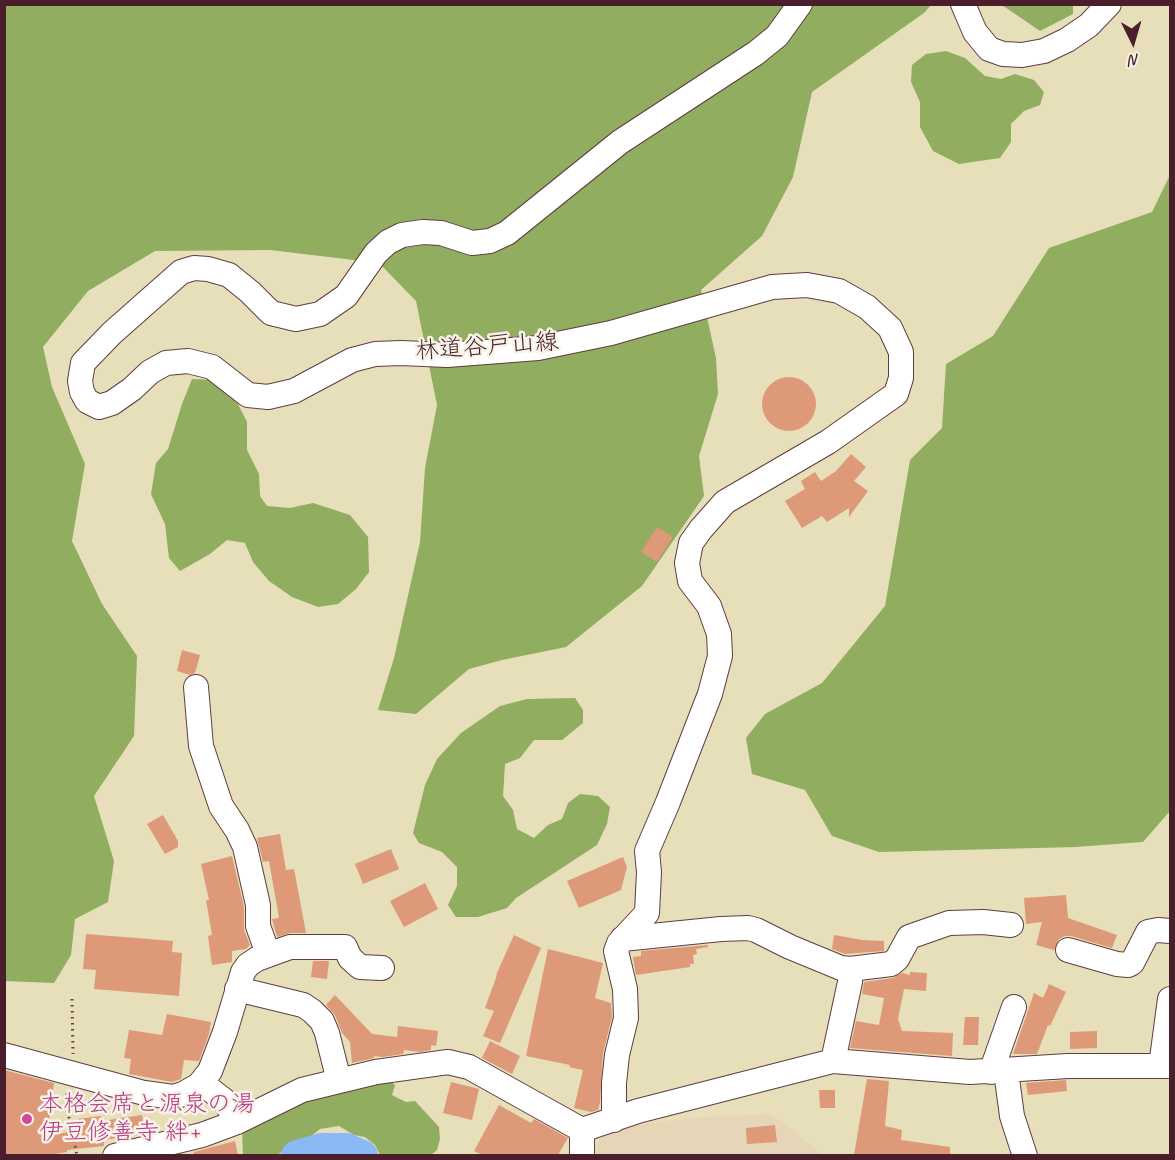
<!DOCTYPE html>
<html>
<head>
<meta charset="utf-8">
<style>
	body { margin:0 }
	#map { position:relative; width:1175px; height:1160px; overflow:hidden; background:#e6dfba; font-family:Caveat,sans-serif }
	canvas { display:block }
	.frame { position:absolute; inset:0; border:6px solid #4a1f2b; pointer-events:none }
	.north { position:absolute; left:1103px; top:12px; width:60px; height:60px; -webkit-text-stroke:4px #f7f3e8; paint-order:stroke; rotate:175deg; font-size:16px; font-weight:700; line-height:24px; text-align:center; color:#4a1f2b }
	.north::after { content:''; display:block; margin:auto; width:21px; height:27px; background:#4a1f2b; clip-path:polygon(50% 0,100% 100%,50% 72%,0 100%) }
</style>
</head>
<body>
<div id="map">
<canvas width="1175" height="1160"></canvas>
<div class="frame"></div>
<div class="north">N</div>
</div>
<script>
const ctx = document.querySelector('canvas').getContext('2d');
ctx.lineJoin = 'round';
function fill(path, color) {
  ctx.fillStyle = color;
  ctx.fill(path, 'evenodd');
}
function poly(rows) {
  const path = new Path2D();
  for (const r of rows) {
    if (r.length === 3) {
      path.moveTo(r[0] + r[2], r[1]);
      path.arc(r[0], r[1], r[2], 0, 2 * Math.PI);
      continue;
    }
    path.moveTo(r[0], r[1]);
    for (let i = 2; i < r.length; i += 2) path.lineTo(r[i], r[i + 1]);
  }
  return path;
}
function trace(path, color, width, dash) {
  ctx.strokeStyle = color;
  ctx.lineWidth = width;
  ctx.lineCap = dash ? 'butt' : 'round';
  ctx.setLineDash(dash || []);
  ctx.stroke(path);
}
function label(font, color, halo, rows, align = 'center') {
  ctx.font = font + ' Caveat,"Klee One",sans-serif';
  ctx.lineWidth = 5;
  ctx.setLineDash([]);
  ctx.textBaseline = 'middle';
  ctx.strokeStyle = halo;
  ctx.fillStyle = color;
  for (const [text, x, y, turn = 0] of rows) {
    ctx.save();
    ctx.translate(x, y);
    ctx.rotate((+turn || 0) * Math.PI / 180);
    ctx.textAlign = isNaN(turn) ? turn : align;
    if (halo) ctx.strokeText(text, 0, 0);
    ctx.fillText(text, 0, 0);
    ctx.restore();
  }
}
const built = poly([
	[771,1114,787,1125,822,1155,594,1156,597,1144,605,1134,624,1127,688,1118]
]);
const forest = poly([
	[4,5,931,5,924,13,812,92,793,177,762,236,701,290,716,358,718,394,699,456,704,496,642,586,566,647,502,660,469,669,416,714,378,710,394,658,420,542,425,468,437,405,416,301,379,263,270,250,155,251,88,291,43,347,52,387,85,464,72,541,102,604,137,656,134,736,94,796,114,861,108,902,75,919,71,955,54,983,5,981],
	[1002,5,1073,5,1073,14,1040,31],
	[946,51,965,58,985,76,1001,79,1015,74,1034,80,1044,92,1040,105,1024,111,1011,124,1011,142,1000,158,959,164,933,151,920,127,920,102,911,82,912,65,926,54],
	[1170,175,1170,811,1143,842,1075,847,879,852,832,836,805,790,752,774,746,738,765,714,822,683,885,606,910,460,942,428,946,364,993,336,1049,248,1152,212],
	[192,379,216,380,232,392,247,422,247,450,259,474,260,496,267,506,290,508,313,503,350,515,368,537,369,572,356,589,338,604,318,607,292,597,269,581,253,562,245,543,227,540,210,554,180,571,169,558,165,524,151,494,156,463,168,449,182,404],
	[575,698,583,710,583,723,562,740,534,740,520,758,505,764,503,796,513,810,517,829,534,838,548,825,562,819,568,803,580,794,598,796,610,807,607,824,597,845,516,898,507,908,478,917,456,917,448,905,457,886,457,867,442,852,419,843,413,833,425,785,437,759,461,733,500,706,527,699],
	[384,1077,395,1085,392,1095,406,1102,415,1101,439,1127,440,1139,437,1150,431,1155,380,1155,375,1145,365,1137,354,1135,339,1126,320,1129,304,1142,276,1155,243,1156,242,1130,272,1112]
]);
const river = poly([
	[297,1156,321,1149,346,1149,362,1156]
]);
const building = poly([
	[789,404,27],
	[851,454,866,467,854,481,868,491,849,517,849,508,827,522,822,516,802,528,785,501,805,489,801,481,815,472,821,481,836,471],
	[657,527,673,537,657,562,641,552],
	[182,650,200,655,195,673,190,675,177,671],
	[163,815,178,841,178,847,165,854,147,824],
	[280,834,286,870,294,869,306,933,290,933,277,937,272,919,279,918,269,861,263,862,257,838],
	[391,849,399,869,363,884,355,864],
	[232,856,244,907,244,930,250,945,246,949,232,951,232,962,212,965,208,936,212,935,206,900,209,900,201,864],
	[623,857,627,867,621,890,579,908,567,881],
	[425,883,438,909,404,927,390,901],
	[1066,895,1068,918,1117,935,1112,948,1071,936,1065,936,1059,939,1054,950,1036,945,1042,922,1026,924,1024,898],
	[86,934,173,941,172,952,182,953,179,996,94,989,96,970,83,969],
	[514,935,541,948,500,1043,483,1036,494,1011,485,1008,497,975,496,975],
	[834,935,862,940,884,941,884,951,845,954,832,949],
	[708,945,708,947,696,949,697,954,693,955,694,964,690,964,690,967,636,975,633,957,641,956,641,951],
	[548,949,603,963,595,998,611,1003,612,1017,603,1053,600,1102,598,1110,591,1112,574,1108,583,1070,569,1067,570,1065,526,1056],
	[313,961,329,961,327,979,311,977],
	[910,972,927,973,926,991,904,989,898,1019,902,1031,953,1033,952,1056,850,1048,856,1021,879,1025,884,998,862,994,864,982,893,978,902,973,910,975],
	[1049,984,1066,992,1050,1026,1048,1025,1037,1054,1013,1054,1034,993,1043,998],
	[335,995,372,1034,397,1037,398,1026,438,1031,436,1046,431,1045,431,1050,420,1052,404,1050,403,1054,382,1057,374,1056,374,1058,352,1063,350,1042,342,1033,335,1015,326,1005],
	[167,1014,211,1022,209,1034,199,1061,184,1060,181,1079,172,1082,129,1074,131,1059,124,1058,129,1030,162,1035],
	[965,1017,979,1017,978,1045,963,1045],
	[1097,1031,1097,1048,1070,1049,1070,1032],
	[490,1041,520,1056,512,1074,482,1058],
	[4,1070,54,1083,47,1136,79,1130,78,1119,101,1116,102,1121,142,1115,145,1134,104,1140,104,1146,67,1150,67,1152,49,1155,4,1155],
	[867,1079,889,1081,885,1126,902,1130,901,1140,950,1147,950,1155,854,1155],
	[1066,1080,1067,1091,1028,1095,1026,1083],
	[451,1082,479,1089,472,1120,443,1113],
	[819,1090,835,1090,835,1108,820,1108],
	[499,1105,531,1123,534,1119,568,1138,558,1155,482,1155,474,1151],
	[775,1125,777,1142,747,1144,746,1128],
	[235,1141,238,1155,194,1155,194,1152]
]);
const path = poly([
	[72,999,73,1054],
	[67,1093,70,1131,75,1145,77,1156]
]);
const minor = poly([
	[963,4,975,32,989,49,1003,54,1022,55,1044,51,1067,40,1089,25,1109,4],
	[196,687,201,746,221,806,237,830,245,847,258,905,258,926,268,954],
	[622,939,721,929,748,928,756,930,790,947,841,968,850,969,850,982,833,1061],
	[1068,950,1117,964,1128,965,1132,963,1148,932,1158,930,1170,931],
	[850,969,891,964,897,959,909,937,949,923,983,922,1011,925],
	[237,989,303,1005,312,1011,322,1021,327,1033,339,1081],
	[4,1055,144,1093,173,1097,183,1094,199,1085,210,1071,225,1032,243,972,248,965,257,959,290,947,345,947,350,958,360,967,382,968],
	[1161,1066,1170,999],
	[1006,1071,1012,1116,1025,1156],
	[991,1072,1014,1007],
	[199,1085,208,1088,225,1101,237,1122],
	[614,1120,614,1083,617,1055,626,1018,625,989,616,951,619,943,647,913,649,872,647,851,668,802,710,694,720,656,719,634,709,606,690,581,687,563,691,543,701,529,725,502,828,442,896,394,901,378,901,352,890,328,867,307,839,291,807,285,772,287,611,333,538,348,447,355,401,353,375,354,352,360,294,391,268,397,248,395,212,367,188,361,166,363,150,372,132,389,112,403,99,407,87,401,82,392,80,381,83,363,112,333,181,272,194,268,208,269,229,275,250,292,271,313,296,319,320,314,346,296,376,253,388,242,402,235,423,232,441,233,472,243,490,241,507,233,620,142,756,53,777,36,800,4],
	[115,1156,202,1135,237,1122,302,1090,376,1072,448,1062,469,1067,582,1130,638,1111,833,1061,970,1072,1068,1066,1170,1066],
	[582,1156,582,1130]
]);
const markers = [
	[27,1119,6,"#d1479c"]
];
const streetNames = [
	["林道谷戸山線",487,347,-4]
];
const hotelNames = [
	["本格会席と源泉の湯",39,1105],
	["伊豆修善寺 絆+",39,1133]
];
fill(built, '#e7d5b7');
fill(forest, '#90ad60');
trace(river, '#8ab9f5', 32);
fill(building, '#dd9978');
trace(minor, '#613c40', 26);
trace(path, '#613c40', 3, [1.5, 4.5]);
trace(minor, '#fff', 24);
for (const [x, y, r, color] of markers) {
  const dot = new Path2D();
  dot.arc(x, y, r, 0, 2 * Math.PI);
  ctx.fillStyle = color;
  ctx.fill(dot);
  trace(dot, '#f7f3e8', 2);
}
label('24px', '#4a1f2b', '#f7f3e8', streetNames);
label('24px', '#b23c85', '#f7f3e8', hotelNames, 'left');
</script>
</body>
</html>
